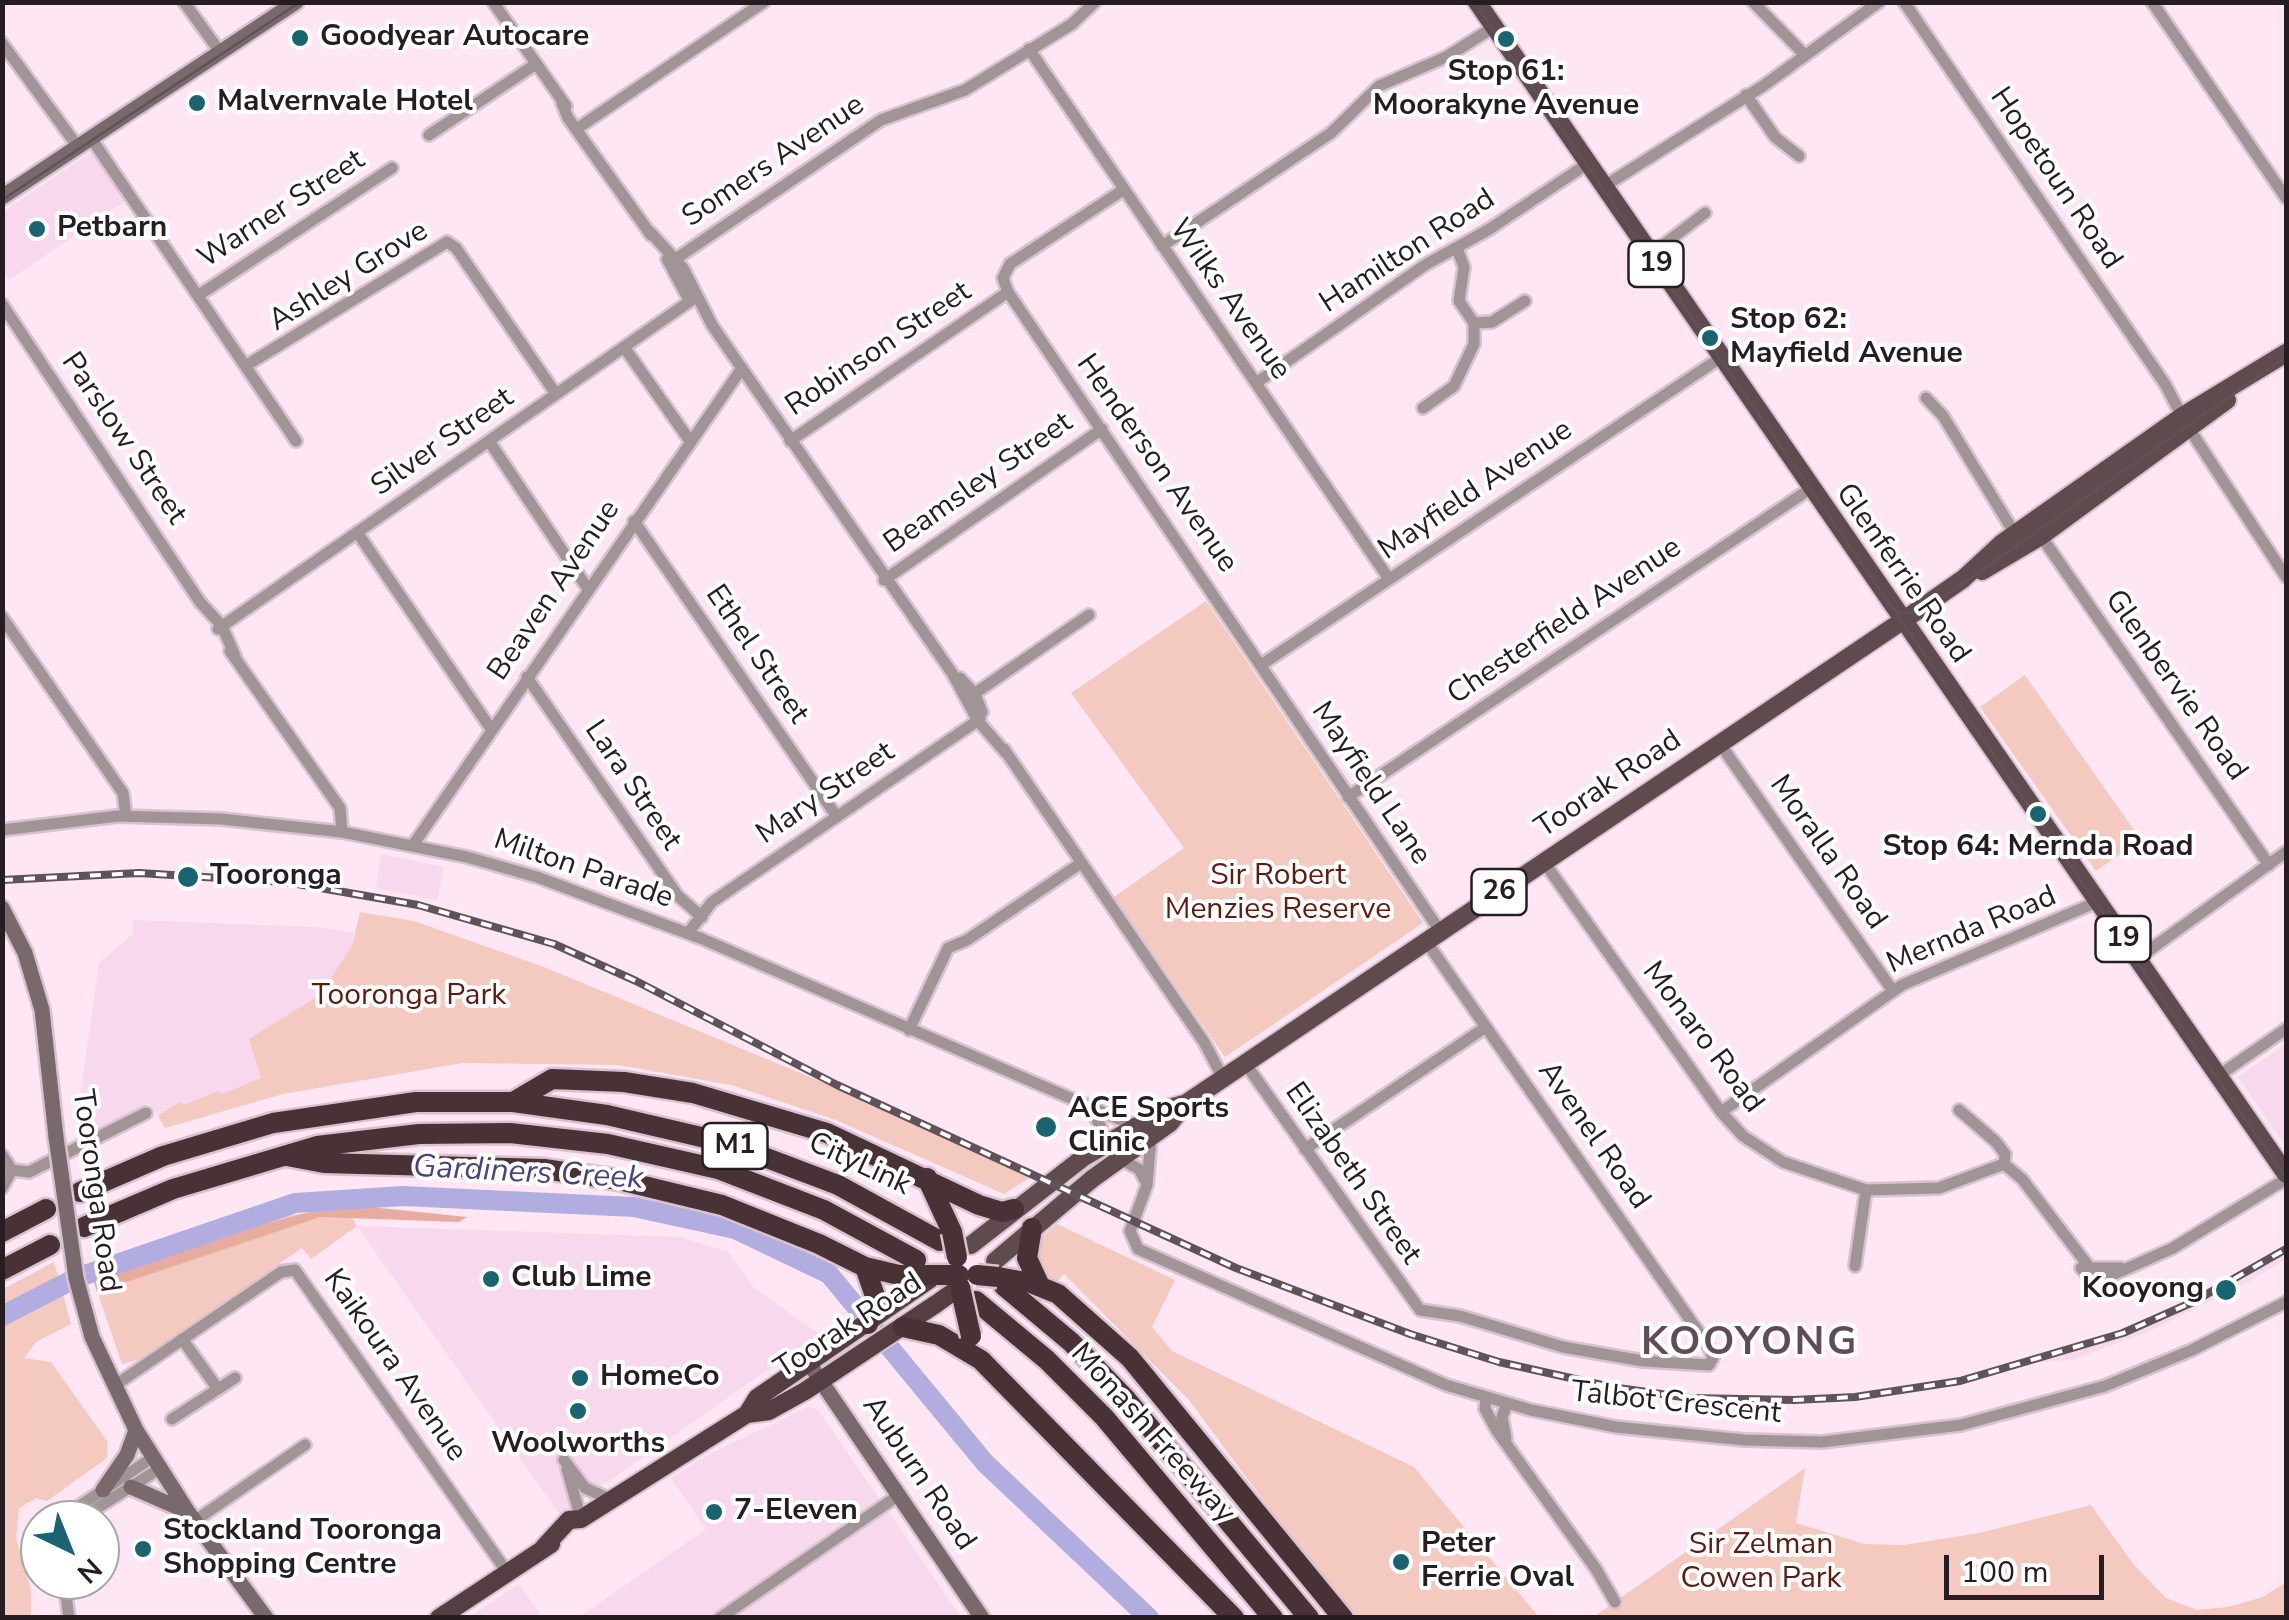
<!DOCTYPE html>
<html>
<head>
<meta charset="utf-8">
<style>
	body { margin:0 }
	#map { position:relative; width:2289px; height:1620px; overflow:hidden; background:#ffe6f5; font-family:"Nunito Sans",sans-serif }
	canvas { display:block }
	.frame { position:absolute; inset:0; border:5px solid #261d22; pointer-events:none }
	.north { position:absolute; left:20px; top:1500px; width:100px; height:100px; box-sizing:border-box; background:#fff; border:2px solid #a8a5a7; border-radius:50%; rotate:137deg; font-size:28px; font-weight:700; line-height:40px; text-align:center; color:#261d22 }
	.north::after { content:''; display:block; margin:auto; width:35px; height:45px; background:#196470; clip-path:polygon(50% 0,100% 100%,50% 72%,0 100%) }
	.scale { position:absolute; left:1944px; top:1555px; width:160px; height:45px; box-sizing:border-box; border:5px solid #261d22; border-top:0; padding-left:12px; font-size:30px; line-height:35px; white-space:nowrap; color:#261d22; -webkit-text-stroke:8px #fff; paint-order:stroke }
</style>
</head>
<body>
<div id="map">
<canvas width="2289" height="1620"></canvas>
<div class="frame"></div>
<div class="north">N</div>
<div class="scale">100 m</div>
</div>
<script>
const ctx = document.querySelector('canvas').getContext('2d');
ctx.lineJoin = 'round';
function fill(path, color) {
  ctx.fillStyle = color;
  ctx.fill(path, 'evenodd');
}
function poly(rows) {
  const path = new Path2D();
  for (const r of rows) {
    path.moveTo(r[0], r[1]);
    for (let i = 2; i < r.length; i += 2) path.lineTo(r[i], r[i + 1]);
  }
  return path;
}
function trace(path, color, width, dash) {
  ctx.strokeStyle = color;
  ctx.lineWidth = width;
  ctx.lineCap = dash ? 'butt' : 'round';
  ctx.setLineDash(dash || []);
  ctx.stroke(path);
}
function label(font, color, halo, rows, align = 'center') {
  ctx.font = font + ' "Nunito Sans",sans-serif';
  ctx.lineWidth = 8;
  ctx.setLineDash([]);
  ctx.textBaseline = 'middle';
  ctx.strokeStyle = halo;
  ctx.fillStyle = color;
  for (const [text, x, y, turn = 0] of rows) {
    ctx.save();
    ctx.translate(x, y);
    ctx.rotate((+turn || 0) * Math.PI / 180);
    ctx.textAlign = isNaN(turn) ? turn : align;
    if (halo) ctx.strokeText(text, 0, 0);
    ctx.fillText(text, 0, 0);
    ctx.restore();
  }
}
const built = poly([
	[93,151,126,201,9,280,3,271,3,212],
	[381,854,444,867,437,900,376,888],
	[133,920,316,927,353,933,352,946,320,996,249,1039,262,1078,221,1095,218,1091,184,1105,179,1102,158,1116,148,1103,85,1139,79,1105,99,963,133,934],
	[2286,1044,2286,1147,2238,1077],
	[357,1226,680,1237,728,1252,753,1287,819,1334,560,1515],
	[2286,1252,2286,1259,2248,1282,2150,1331,2072,1360,2024,1363,2143,1322,2275,1253],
	[808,1407,818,1410,961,1617,578,1618,706,1529,671,1478,711,1453],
	[519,1584,542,1617,470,1617]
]);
const green = poly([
	[1206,601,1423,923,1225,1057,1114,897,1184,848,1071,693],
	[2025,675,2141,840,2096,871,1980,707],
	[360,912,414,921,544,967,844,1091,1032,1176,1004,1194,836,1120,731,1085,619,1065,462,1063,283,1094,165,1128,158,1116,179,1102,184,1105,218,1091,222,1094,261,1078,249,1039,320,995,352,946],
	[346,1208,357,1226,311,1259,302,1248,141,1359,122,1364,93,1279,285,1216],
	[1057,1224,1175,1280,1152,1327,1172,1351,1414,1467,1539,1617,1356,1617,1309,1562,1189,1400,1064,1274,1055,1283,1041,1272,1036,1256,1039,1239],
	[54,1262,71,1324,36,1342,24,1358,51,1362,107,1441,107,1458,47,1501,36,1498,19,1508,16,1538,31,1590,31,1611,30,1617,3,1617,3,1289],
	[1805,1468,1796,1523,1865,1544,1904,1545,1979,1533,2091,1505,2133,1564,2166,1598,2197,1610,2228,1607,2263,1597,2286,1582,2286,1617,1592,1618]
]);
const forest = poly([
	[370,1207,467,1217,459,1222,320,1217,97,1292,93,1279,231,1233,321,1209]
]);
const river = poly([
	[2,1316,76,1278,295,1203,403,1196,634,1207,735,1229,829,1274,985,1463,1149,1618]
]);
const minor = poly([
	[184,2,220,52],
	[493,2,566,106],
	[1753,2,1803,53],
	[1904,2,2165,384,2185,422],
	[2152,2,2286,198],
	[2,43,78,147],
	[1029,49,1389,579],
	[1746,95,1775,137,1799,156],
	[562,103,568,118,651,235],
	[578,128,764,2],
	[429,135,536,64],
	[91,138,296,441],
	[1603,187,1763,86,1879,2],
	[650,232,683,268,712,325,952,673,978,721,1006,753],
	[1162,246,1331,133,1379,86,1446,57,1494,27],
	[1650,255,1705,213],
	[667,259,689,300],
	[674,260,881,120,965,90,1072,24,1095,2],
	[1008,292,1440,931],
	[199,295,392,168],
	[2,304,200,602,222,626,235,656],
	[1474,323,1492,322,1525,301],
	[624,347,690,441],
	[247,365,447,242,456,248,556,394],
	[1256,383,1425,265,1488,230,1587,164],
	[1926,398,1943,416,2015,534],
	[1423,408,1454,386,1474,344,1474,323,1459,301,1464,267,1457,248],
	[2190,430,2286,577],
	[489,441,588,589],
	[790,441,1008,292,1003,278,1010,264,1123,190],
	[634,521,837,817],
	[357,532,491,729],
	[2041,536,2269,865],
	[884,580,1102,429],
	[2,617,123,793,126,816],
	[218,629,696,297],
	[230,651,340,808,342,832],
	[1261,665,1720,358],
	[527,677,678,896,702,917],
	[960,678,975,694,982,712],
	[971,696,1089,615],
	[1720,744,1893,991],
	[1004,749,1204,1042,1223,1078],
	[1348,797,1810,489],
	[2,830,118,816,221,819,342,832,467,857,537,877,700,938,1135,1126],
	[413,845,742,368],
	[1544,862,1721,1112,1743,1136,1783,1162,1866,1190,1939,1188,2004,1164,2022,1179,2090,1268,2121,1268],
	[688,933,712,902,980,719],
	[2137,959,2286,852],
	[909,1030,948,948,967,940,1081,863],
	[1245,1063,1420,1310,1460,1316,1563,1347,1643,1361,1709,1365,1713,1358,1709,1347,1426,941],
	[2218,1076,2286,1029],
	[1959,1110,1996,1142,2005,1154,2004,1164],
	[1092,1111,1101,1127,1102,1146],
	[1721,1112,1902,985,2097,902],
	[1151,1138,1147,1185,1130,1231,1138,1249,1446,1385,1531,1410,1616,1427,1744,1440,1822,1442,1961,1425,2105,1386,2192,1350,2286,1302],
	[1305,1149,1486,1027],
	[2,1155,12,1170,29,1172,146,1113],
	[1120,1159,1139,1169,1147,1184],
	[2,1188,12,1170],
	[1855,1266,1866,1190],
	[2081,1268,2091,1278,2110,1276,2173,1248,2286,1179],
	[182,1339,218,1389],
	[114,1386,281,1272,295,1270,507,1572],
	[1486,1398,1485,1409,1497,1431,1596,1569,1615,1602],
	[172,1419,235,1378],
	[1506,1438,1502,1417,1507,1404],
	[564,1460,585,1488,610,1499],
	[567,1469,581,1519],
	[58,1520,152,1458],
	[78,1520,159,1469],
	[196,1520,305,1445],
	[40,1523,32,1537,40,1548],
	[64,1580,69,1618],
	[720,1618,899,1495]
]);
const secondary = poly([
	[2,197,296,2],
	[2,908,25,953,42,1010,56,1137],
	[76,1278,92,1337,136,1430,188,1512,266,1618],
	[808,1362,982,1618],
	[131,1487,188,1512],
	[103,1490,127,1455,136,1430]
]);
const primary = poly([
	[1477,2,2286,1174],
	[1982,571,2041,536,2227,400],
	[971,1245,1084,1157,1166,1109,1184,1104],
	[995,1261,1092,1179,1170,1123,1185,1104,1914,613,1963,579,2002,543,2181,417,2286,353]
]);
const trunk = poly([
	[747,1414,757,1398,936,1275],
	[544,1547,569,1520,581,1519,747,1414,769,1411,805,1391,936,1304],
	[439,1618,551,1544]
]);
const motorway = poly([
	[513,1102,552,1079,624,1082,693,1093,827,1133,979,1205,1002,1212,1014,1209],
	[287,1156,324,1163,544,1169,619,1180,722,1205,819,1244,865,1267,899,1275,936,1275],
	[927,1178,952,1232],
	[80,1192,163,1156,273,1123,416,1102,513,1102,607,1115,727,1143,838,1185,940,1241],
	[84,1227,173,1189,317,1146,419,1134,510,1133,608,1144,718,1169,824,1210,916,1260],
	[1032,1228,1027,1258,1040,1286],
	[2,1232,46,1209],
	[865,1267,875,1296,868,1324],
	[2,1270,50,1245],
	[998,1277,1031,1283,1058,1294,1130,1358,1343,1618],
	[1004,1286,1071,1342,1126,1399,1309,1618],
	[976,1301,1047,1360,1104,1417,1273,1618],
	[903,1327,939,1335,981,1360,1234,1618]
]);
const tram = poly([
	[1474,2,2286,1178],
	[2,200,300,2],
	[1886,603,1902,614,1925,610,2286,357]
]);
const rail = poly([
	[2,880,139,873,286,882,418,905,554,944,636,981,837,1085,1236,1268,1410,1334,1499,1362,1611,1387,1690,1398,1794,1400,1855,1397,1960,1381,2123,1333,2193,1302,2286,1249]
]);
const secondaryBridge = poly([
	[56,1137,76,1278]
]);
const trunkBridge = poly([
	[936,1304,960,1287]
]);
const motorwayBridge = poly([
	[952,1232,957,1257],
	[936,1275,959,1275],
	[977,1275,998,1277],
	[960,1287,971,1336]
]);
const markers = [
	[300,38,10,"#196470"],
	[1506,39,10,"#196470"],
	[197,103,10,"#196470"],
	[37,229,10,"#196470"],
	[1710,338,10,"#196470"],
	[2038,814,10,"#196470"],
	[188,877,12,"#196470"],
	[1046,1127,12,"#196470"],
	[491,1279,10,"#196470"],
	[2226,1290,12,"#196470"],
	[580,1378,10,"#196470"],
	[578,1411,10,"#196470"],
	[714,1512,10,"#196470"],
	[143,1549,10,"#196470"],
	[1401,1562,10,"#196470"]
];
const shields = [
	[1656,264,55],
	[1499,892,55],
	[2123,939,55],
	[735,1146,65]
];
const shieldNames = [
	["19",1656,264],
	["26",1499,892],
	["19",2123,939],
	["M1",735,1146]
];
const poiNames = [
	["Goodyear Autocare",320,38],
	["Stop 61:",1506,73,"center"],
	["Moorakyne Avenue",1506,107,"center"],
	["Malvernvale Hotel",217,103],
	["Petbarn",57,229],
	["Stop 62:",1730,321],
	["Mayfield Avenue",1730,355],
	["Stop 64: Mernda Road",2038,848,"center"],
	["Tooronga",210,877],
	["ACE Sports",1068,1110],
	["Clinic",1068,1144],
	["Club Lime",511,1279],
	["Kooyong",2204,1290,"right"],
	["HomeCo",600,1378],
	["Woolworths",578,1445,"center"],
	["7-Eleven",734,1512],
	["Stockland Tooronga",163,1532],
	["Shopping Centre",163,1566],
	["Peter",1421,1545],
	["Ferrie Oval",1421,1579]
];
const streetNames = [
	["Somers Avenue",774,162,-34],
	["Hopetoun Road",2055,179,56],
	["Warner Street",282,210,-33],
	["Hamilton Road",1408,252,-33],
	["Ashley Grove",349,277,-32],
	["Wilks Avenue",1229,300,55],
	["Robinson Street",879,350,-34],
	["Parslow Street",123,439,56],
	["Silver Street",443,443,-35],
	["Henderson Avenue",1156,464,55],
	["Beamsley Street",979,484,-35],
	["Mayfield Avenue",1476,491,-34],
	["Glenferrie Road",1902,574,55],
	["Beaven Avenue",555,591,-56],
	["Chesterfield Avenue",1565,622,-34],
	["Ethel Street",756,655,56],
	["Glenbervie Road",2175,686,55],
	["Mayfield Lane",1370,784,56],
	["Toorak Road",1609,785,-34],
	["Lara Street",632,786,56],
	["Mary Street",826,794,-34],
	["Moralla Road",1827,853,55],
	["Milton Parade",583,870,19],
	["Mernda Road",1972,931,-23],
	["Monaro Road",1702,1038,53],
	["Avenel Road",1593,1136,55],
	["CityLink",859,1165,25],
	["Elizabeth Street",1352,1174,55],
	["Tooronga Road",95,1191,82],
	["Toorak Road",849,1327,-33],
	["Kaikoura Avenue",394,1366,55],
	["Talbot Crescent",1676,1404,6],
	["Monash Freeway",1152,1434,48],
	["Auburn Road",918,1474,56]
];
const parkNames = [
	["Sir Robert",1278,877],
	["Menzies Reserve",1278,911],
	["Tooronga Park",409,997],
	["Sir Zelman",1761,1546],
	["Cowen Park",1761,1580]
];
const waterNames = [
	["Gardiners Creek",528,1174,3]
];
const districtNames = [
	["KOOYONG",1750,1344]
];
fill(built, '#f7d8ec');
fill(green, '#f3c9c0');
fill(forest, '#e7aba0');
trace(river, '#b1ade0', 20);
trace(minor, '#d8c2cf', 16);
trace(secondary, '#d8c2cf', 20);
trace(primary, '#d8c2cf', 22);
trace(trunk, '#d8c2cf', 22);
trace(motorway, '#d8c2cf', 25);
trace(minor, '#a09496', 11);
trace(secondary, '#7a696c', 15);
trace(primary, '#5f4b4e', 18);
trace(trunk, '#543e42', 18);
trace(motorway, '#483236', 20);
trace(tram, '#5f5259', 2.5);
trace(rail, '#5f5259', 8);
trace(rail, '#fff', 4, [11]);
trace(secondaryBridge, '#d8c2cf', 20, []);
trace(trunkBridge, '#d8c2cf', 22, []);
trace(motorwayBridge, '#d8c2cf', 25, []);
trace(secondaryBridge, '#7a696c', 15);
trace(trunkBridge, '#543e42', 18);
trace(motorwayBridge, '#483236', 20);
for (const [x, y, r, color] of markers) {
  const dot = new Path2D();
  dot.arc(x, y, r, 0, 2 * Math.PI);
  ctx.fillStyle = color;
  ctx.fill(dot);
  trace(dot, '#fff', 4);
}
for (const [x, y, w] of shields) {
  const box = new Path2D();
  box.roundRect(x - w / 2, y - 23, w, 46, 8);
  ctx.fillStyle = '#fff';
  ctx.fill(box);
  trace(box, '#261d22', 2.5);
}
label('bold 28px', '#261d22', null, shieldNames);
label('bold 30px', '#261d22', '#fff', poiNames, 'left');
label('30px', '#261d22', '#fff', streetNames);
label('30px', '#601b10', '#fff', parkNames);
label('italic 32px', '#4c4281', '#fff', waterNames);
ctx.letterSpacing = '2.5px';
label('bold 40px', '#604c58', '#fff', districtNames);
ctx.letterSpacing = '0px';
</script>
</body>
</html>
